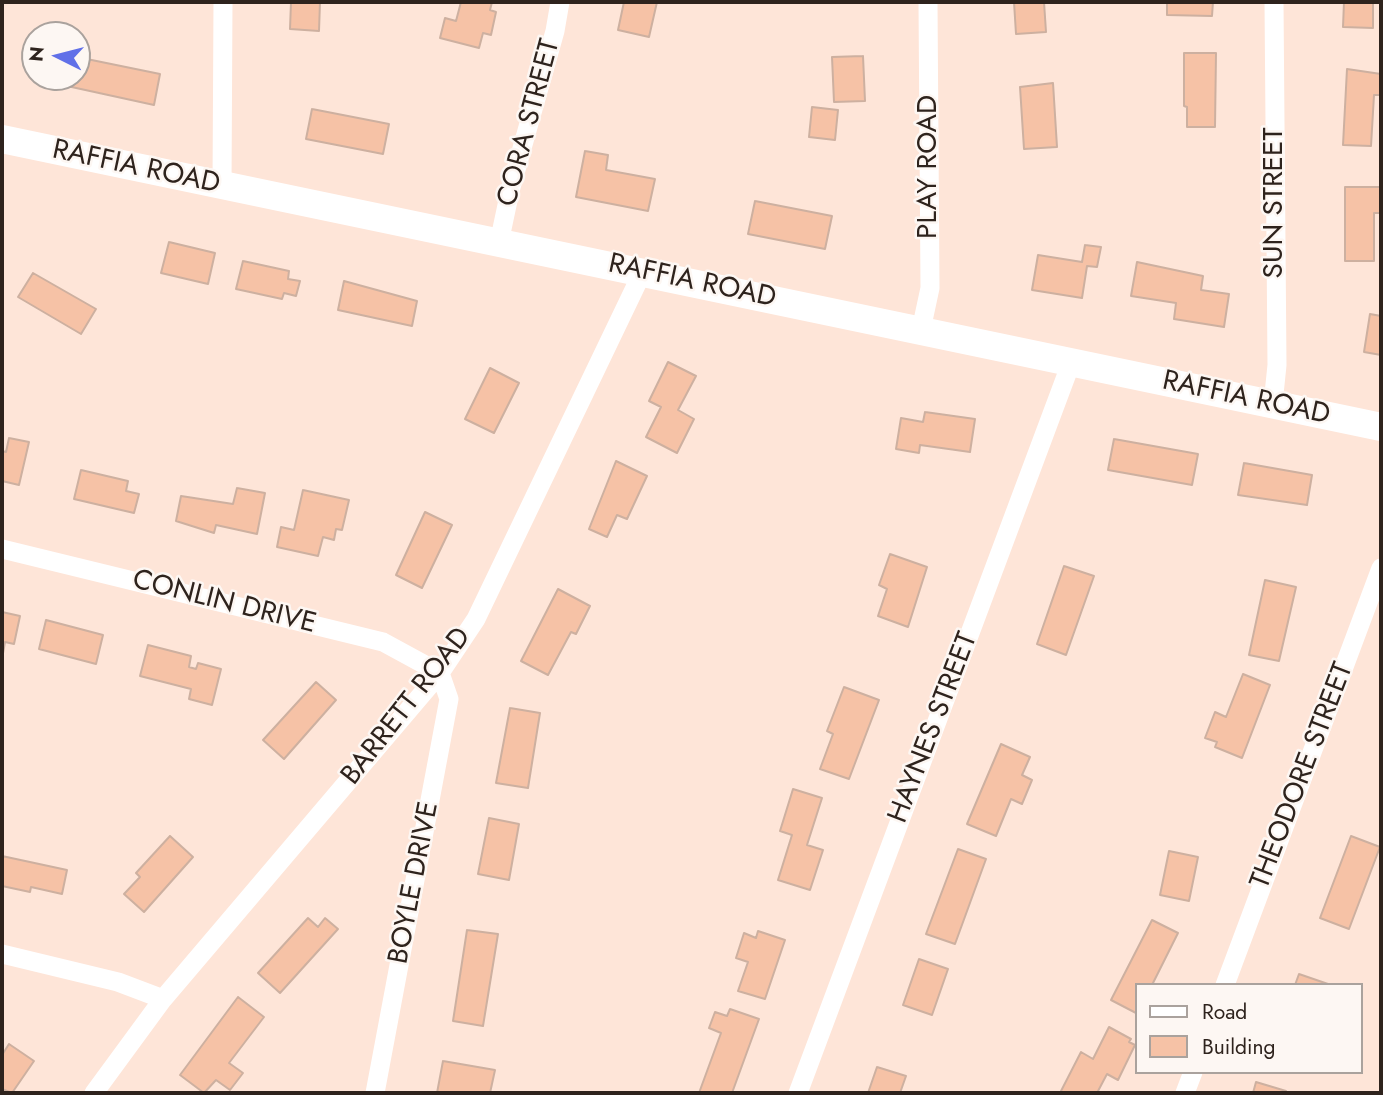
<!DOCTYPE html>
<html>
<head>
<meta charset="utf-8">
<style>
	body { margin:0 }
	#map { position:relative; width:1383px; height:1095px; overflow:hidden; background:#fee5d8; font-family:Jost,sans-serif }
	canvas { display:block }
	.frame { position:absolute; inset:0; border:4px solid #2e231d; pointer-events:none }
	.legend { position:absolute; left:1135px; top:983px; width:228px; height:91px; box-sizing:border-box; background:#fdf7f3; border:2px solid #aaa29d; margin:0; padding:9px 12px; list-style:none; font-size:21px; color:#2e231d }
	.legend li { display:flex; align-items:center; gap:14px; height:35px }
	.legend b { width:35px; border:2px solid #aaa29d }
	.north { position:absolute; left:21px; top:21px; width:70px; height:70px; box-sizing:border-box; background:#fdf7f3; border:2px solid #aaa29d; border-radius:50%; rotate:276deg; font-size:19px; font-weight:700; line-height:28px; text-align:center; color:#2e231d }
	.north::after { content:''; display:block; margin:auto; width:24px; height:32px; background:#6170e8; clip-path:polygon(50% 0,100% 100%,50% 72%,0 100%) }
</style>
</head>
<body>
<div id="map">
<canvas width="1383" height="1095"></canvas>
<div class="frame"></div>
<ul class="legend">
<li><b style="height:9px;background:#fff"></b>Road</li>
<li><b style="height:19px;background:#f6c2a6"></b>Building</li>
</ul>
<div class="north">N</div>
</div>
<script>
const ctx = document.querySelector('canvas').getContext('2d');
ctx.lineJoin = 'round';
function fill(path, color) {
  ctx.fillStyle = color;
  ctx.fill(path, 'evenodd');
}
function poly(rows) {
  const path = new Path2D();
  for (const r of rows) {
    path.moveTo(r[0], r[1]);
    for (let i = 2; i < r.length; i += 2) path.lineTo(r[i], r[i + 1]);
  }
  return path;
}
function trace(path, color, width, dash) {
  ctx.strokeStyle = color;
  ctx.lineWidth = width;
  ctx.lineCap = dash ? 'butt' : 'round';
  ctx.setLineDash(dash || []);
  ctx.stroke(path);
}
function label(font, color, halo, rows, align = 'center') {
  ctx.font = font + ' Jost,sans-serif';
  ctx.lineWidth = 5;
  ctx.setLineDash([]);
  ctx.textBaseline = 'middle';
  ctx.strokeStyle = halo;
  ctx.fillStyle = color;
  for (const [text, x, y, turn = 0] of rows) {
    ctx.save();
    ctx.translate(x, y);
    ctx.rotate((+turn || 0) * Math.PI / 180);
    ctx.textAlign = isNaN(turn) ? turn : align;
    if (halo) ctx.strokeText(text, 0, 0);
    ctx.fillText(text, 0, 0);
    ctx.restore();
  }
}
const building = poly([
	[291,2,320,2,319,31,290,29,291,2],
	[461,2,492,2,490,10,496,12,491,35,483,33,479,48,440,38,445,18,456,21,461,2],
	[624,2,657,2,649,37,618,30,624,2],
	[1014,2,1044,2,1046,32,1016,34,1014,2],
	[1167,2,1213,2,1212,16,1167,15,1167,2],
	[1344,2,1373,2,1373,28,1343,27,1344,2],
	[1184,53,1216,53,1215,127,1187,127,1187,107,1184,106,1184,53],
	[863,56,865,101,834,102,832,57,863,56],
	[77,57,160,74,154,105,67,86,69,77,77,77,77,57],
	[1347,69,1381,74,1381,95,1374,95,1371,146,1343,145,1347,69],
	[1053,83,1057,147,1024,149,1020,87,1053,83],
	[812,107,838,110,835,140,809,137,812,107],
	[312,109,389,124,383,154,306,139,312,109],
	[585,151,608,155,606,170,655,179,648,211,576,197,585,151],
	[1345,187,1381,187,1381,213,1374,213,1374,261,1345,261,1345,187],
	[755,201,832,216,825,249,748,234,755,201],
	[169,242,215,253,208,284,161,273,169,242],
	[1085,245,1101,247,1097,267,1087,266,1082,298,1032,290,1038,255,1082,262,1085,245],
	[243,261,289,271,288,279,300,281,296,296,284,293,282,299,236,289,243,261],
	[1137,262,1203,276,1201,290,1229,294,1224,327,1174,319,1176,303,1131,296,1137,262],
	[33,273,96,309,81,334,18,297,33,273],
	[344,281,417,301,412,326,338,310,344,281],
	[1370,314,1381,316,1381,355,1364,352,1370,314],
	[668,362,696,376,678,410,694,419,677,453,646,437,661,407,649,401,668,362],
	[490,368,519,383,494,433,465,419,490,368],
	[925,412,975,419,970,452,920,445,919,453,896,449,901,418,923,422,925,412],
	[9,438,29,442,19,485,2,481,2,451,6,452,9,438],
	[1114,439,1198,454,1192,485,1108,470,1114,439],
	[616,461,647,476,627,519,617,515,607,537,589,529,616,461],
	[1244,463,1312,475,1307,505,1238,495,1244,463],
	[81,470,128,481,126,491,139,494,134,513,74,499,81,470],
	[237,488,265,493,257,534,216,525,214,533,176,521,181,496,233,504,237,488],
	[303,490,349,500,342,530,336,529,334,540,323,537,318,556,277,547,281,527,294,530,303,490],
	[425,512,452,525,422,588,396,575,425,512],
	[890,554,927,567,908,627,878,616,887,589,879,585,890,554],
	[1064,566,1094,576,1066,655,1037,644,1064,566],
	[1265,580,1296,587,1279,661,1249,655,1265,580],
	[558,589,590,606,576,634,571,632,548,675,521,661,558,589],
	[2,612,20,616,14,644,5,642,2,659,2,612],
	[46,620,103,635,96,664,39,649,46,620],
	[148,645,191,656,189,667,196,669,198,663,221,669,212,705,189,699,191,689,140,676,148,645],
	[1243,674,1270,685,1242,758,1215,747,1217,742,1205,738,1215,712,1226,717,1243,674],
	[316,682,336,700,284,759,263,740,316,682],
	[844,687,879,700,849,779,820,769,833,734,827,731,844,687],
	[510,708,540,713,528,788,496,783,510,708],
	[1001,744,1030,757,1022,775,1032,780,1022,804,1011,799,996,836,967,824,1001,744],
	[793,789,822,798,807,845,823,850,810,890,778,880,792,835,780,831,793,789],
	[489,818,519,824,509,880,478,874,489,818],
	[170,836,193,857,144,912,124,894,140,877,136,873,170,836],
	[1351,836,1380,847,1349,929,1320,918,1351,836],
	[958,849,986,859,955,944,926,934,958,849],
	[1169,851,1198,857,1189,901,1160,895,1169,851],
	[2,856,67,870,62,894,31,887,30,892,2,886,2,856],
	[308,918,318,927,325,918,338,929,280,993,258,973,308,918],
	[1152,920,1178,933,1152,985,1136,985,1136,1013,1111,1000,1152,920],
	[467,930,498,934,483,1026,453,1021,467,930],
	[758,931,785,940,765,999,738,991,748,962,736,958,744,933,756,938,758,931],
	[919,959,948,969,932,1015,903,1005,919,959],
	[1299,974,1328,984,1327,985,1295,985,1299,974],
	[238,997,264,1017,229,1063,243,1073,230,1090,216,1080,204,1093,180,1075,238,997],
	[730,1009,759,1019,732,1093,699,1093,721,1033,709,1028,715,1012,727,1016,730,1009],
	[1109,1027,1131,1039,1129,1042,1135,1045,1118,1080,1107,1074,1097,1093,1060,1093,1081,1052,1093,1059,1109,1027],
	[9,1044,34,1061,12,1093,2,1089,2,1055,9,1044],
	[443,1061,495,1070,490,1093,437,1093,443,1061],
	[877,1067,906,1076,900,1093,868,1093,877,1067],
	[1256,1082,1286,1091,1285,1093,1253,1093,1256,1082]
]);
const street = poly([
	[222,186,223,2],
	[499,243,510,191,555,31,560,2],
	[921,330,930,288,928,2],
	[1273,404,1277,365,1274,2],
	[2,549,383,642,440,673,449,699,375,1093],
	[2,954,118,982,163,999],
	[1225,985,1381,568],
	[94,1093,163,999,440,673,476,619,643,271],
	[798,1093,1071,363],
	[1185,1093,1193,1072]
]);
const secondary = poly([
	[2,139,1381,427]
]);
const streetNames = [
	["CORA STREET",530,123,-75],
	["PLAY ROAD",929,167,-90],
	["RAFFIA ROAD",136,168,12],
	["SUN STREET",1275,203,-90],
	["RAFFIA ROAD",692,282,12],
	["RAFFIA ROAD",1246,399,12],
	["CONLIN DRIVE",224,603,14],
	["BARRETT ROAD",407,707,-52],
	["HAYNES STREET",934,728,-69],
	["THEODORE STREET",1303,776,-69],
	["BOYLE DRIVE",415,883,-79]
];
fill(building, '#f6c2a6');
trace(building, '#cdb0a0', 2);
trace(street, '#fff', 19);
trace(secondary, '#fff', 28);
label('28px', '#2e231d', '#fdf7f3', streetNames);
</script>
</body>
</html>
